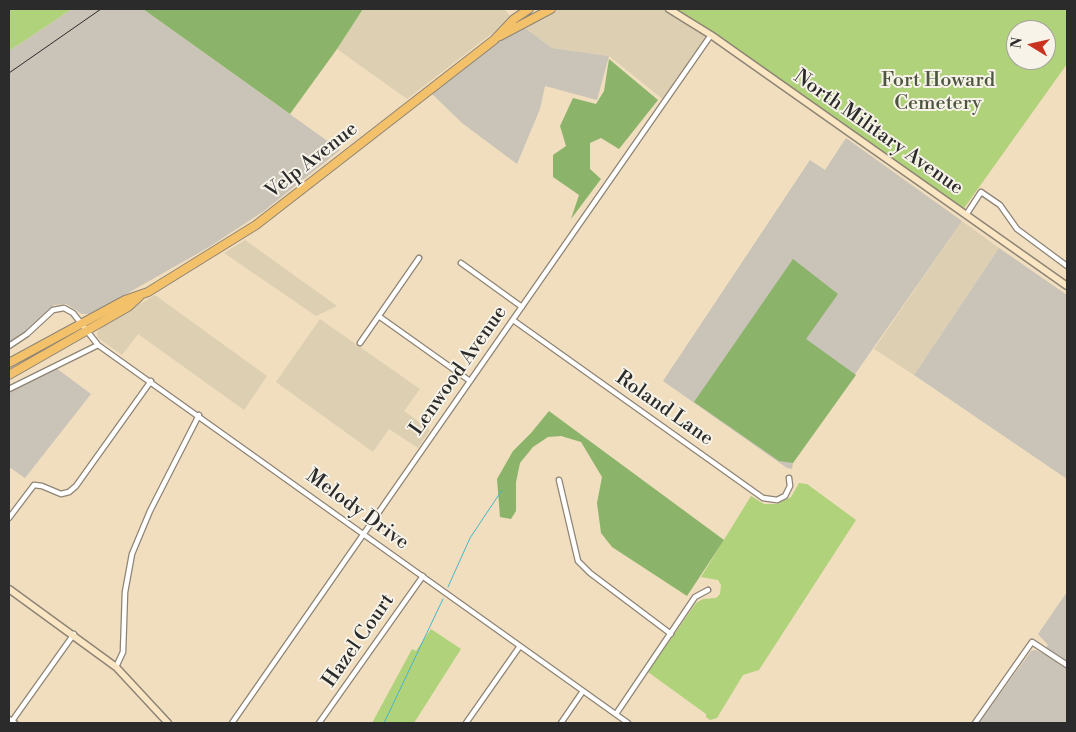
<!DOCTYPE html>
<html>
<head>
<meta charset="utf-8">
<style>
	body { margin:0 }
	#map { position:relative; width:1076px; height:732px; overflow:hidden; background:#f0debf; font-family:"Libre Bodoni",serif }
	canvas { display:block }
	.frame { position:absolute; inset:0; border:10px solid #2b2b2b; pointer-events:none }
	.north { position:absolute; left:1006px; top:20px; width:50px; height:50px; box-sizing:border-box; background:#f7f3e8; border:1px solid #a5a39c; border-radius:50%; rotate:279deg; font-size:14px; font-weight:700; line-height:20px; text-align:center; color:#2b2b2b }
	.north::after { content:''; display:block; margin:auto; width:18px; height:22px; background:#c8321e; clip-path:polygon(50% 0,100% 100%,50% 72%,0 100%) }
</style>
</head>
<body>
<div id="map">
<canvas width="1076" height="732"></canvas>
<div class="frame"></div>
<div class="north">N</div>
</div>
<script>
const ctx = document.querySelector('canvas').getContext('2d');
ctx.lineJoin = 'round';
function fill(path, color) {
  ctx.fillStyle = color;
  ctx.fill(path, 'evenodd');
}
function poly(rows) {
  const path = new Path2D();
  for (const r of rows) {
    path.moveTo(r[0], r[1]);
    for (let i = 2; i < r.length; i += 2) path.lineTo(r[i], r[i + 1]);
  }
  return path;
}
function trace(path, color, width, dash) {
  ctx.strokeStyle = color;
  ctx.lineWidth = width;
  ctx.lineCap = dash ? 'butt' : 'round';
  ctx.setLineDash(dash || []);
  ctx.stroke(path);
}
function label(font, color, halo, rows, align = 'center') {
  ctx.font = font + ' "Libre Bodoni",serif';
  ctx.lineWidth = 4;
  ctx.setLineDash([]);
  ctx.textBaseline = 'middle';
  ctx.strokeStyle = halo;
  ctx.fillStyle = color;
  for (const [text, x, y, turn = 0] of rows) {
    ctx.save();
    ctx.translate(x, y);
    ctx.rotate((+turn || 0) * Math.PI / 180);
    ctx.textAlign = isNaN(turn) ? turn : align;
    if (halo) ctx.strokeText(text, 0, 0);
    ctx.fillText(text, 0, 0);
    ctx.restore();
  }
}
const built = poly([
	[363,9,504,9,512,18,407,99,337,49],
	[551,9,669,9,711,35,665,101,609,56,552,48,521,25],
	[962,221,999,248,914,375,874,349],
	[245,240,337,306,316,316,224,253],
	[155,295,267,376,244,410,138,334,122,355,98,338,97,333,101,327],
	[320,319,420,389,404,411,430,430,418,448,389,429,373,452,276,382]
]);
const industrial = poly([
	[72,9,143,9,340,150,264,211,209,247,91,314,82,314,66,304,54,305,25,333,9,343,9,51],
	[521,25,552,48,609,56,597,100,545,86,540,109,517,164,462,123,429,91,494,40],
	[846,138,962,221,793,463,792,469,787,468,663,381,810,160,825,170],
	[999,248,1067,295,1067,479,914,375],
	[56,368,91,394,25,478,9,467,9,392],
	[1067,592,1067,723,979,723,1031,651,1036,650,1042,653,1048,645,1038,634]
]);
const green = poly([
	[9,9,72,9,9,51],
	[669,9,1067,9,1067,64,962,211],
	[1016,30,1046,30,1046,60,1016,60],
	[799,483,807,484,856,520,759,670,743,675,717,718,710,720,706,717,706,714,648,672,696,603,703,599,716,598,720,594,721,585,718,580,701,577,751,496,764,504,777,504,791,497],
	[431,629,461,649,414,723,372,723,412,649,416,651]
]);
const forest = poly([
	[143,9,363,9,337,49,290,114],
	[609,59,658,100,619,149,601,138,590,143,590,169,601,179,571,219,579,195,553,177,553,155,566,146,560,126,573,98,596,104,604,91],
	[793,259,838,294,806,339,856,375,793,463,779,461,694,402],
	[549,411,724,540,687,596,612,547,601,533,597,503,602,477,581,442,561,436,548,437,533,447,520,463,516,482,516,511,511,519,500,517,497,479,513,451,531,433]
]);
const stream = poly([
	[448,587,470,538,502,490],
	[384,723,443,599]
]);
const street = poly([
	[966,215,981,192,1000,205,1017,229,1067,266],
	[461,263,522,307],
	[380,317,470,381],
	[513,320,763,498,777,500,785,496,790,486,789,478],
	[360,343,419,258],
	[9,346,27,334,53,310,64,308,73,313,98,345,628,723],
	[9,389,98,345],
	[559,480,578,561,590,573,671,634],
	[9,518,34,485,42,486,61,494,69,492,76,486,151,381],
	[116,667,123,652,125,592,132,554,150,511,199,415],
	[616,714,695,597,708,590],
	[9,719,15,723],
	[12,721,74,634],
	[232,723,711,35],
	[319,723,423,576],
	[466,723,520,646],
	[561,723,583,691],
	[975,723,1032,642,1067,665]
]);
const secondary = poly([
	[669,9,711,35,1067,286],
	[9,589,116,667,168,723]
]);
const primary = poly([
	[500,36,551,9],
	[9,363,125,300,148,292,256,225,494,40,514,19,529,9],
	[9,375,128,307,139,297]
]);
const rail = poly([
	[9,73,101,9]
]);
const parkNames = [
	["Fort Howard",938,81],
	["Cemetery",938,104]
];
const streetNames = [
	["North Military Avenue",878,133,35],
	["Velp Avenue",312,161,-38],
	["Lenwood Avenue",459,371,-55],
	["Roland Lane",664,409,35],
	["Melody Drive",357,510,36],
	["Hazel Court",359,641,-55]
];
fill(built, '#ddcfb1');
fill(industrial, '#c9c3b8');
fill(green, '#afd27a');
fill(forest, '#8bb46a');
trace(stream, '#49b5c6', 1);
trace(street, '#8e8475', 7);
trace(secondary, '#8e8475', 9);
trace(primary, '#8e8475', 10);
trace(street, '#fff', 4.5);
trace(secondary, '#fbe6c4', 6);
trace(primary, '#f4c16b', 8);
trace(rail, '#2b2b2b', 1);
label('20px', '#4c553f', '#f7f3e8', parkNames);
label('20px', '#2b2b2b', '#f7f3e8', streetNames);
</script>
</body>
</html>
